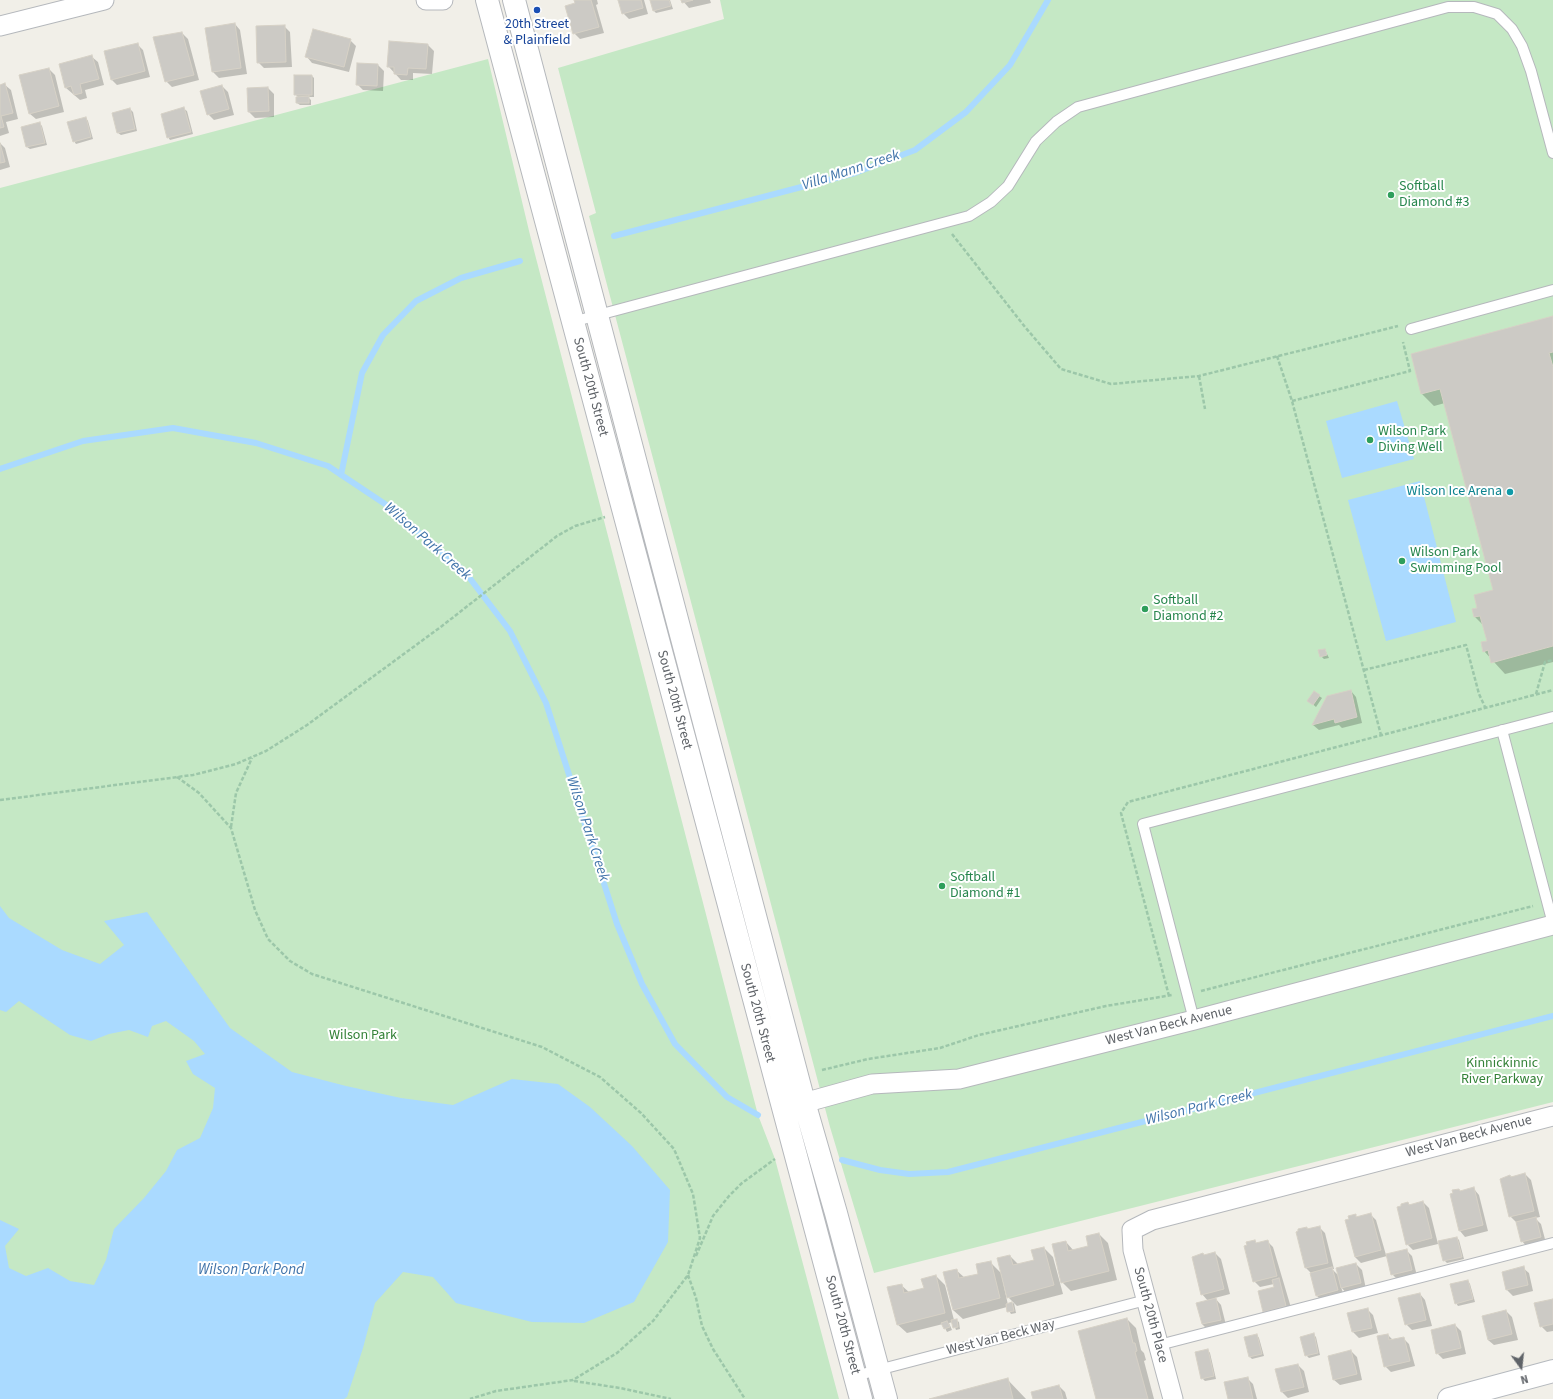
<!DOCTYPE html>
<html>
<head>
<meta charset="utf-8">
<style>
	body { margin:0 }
	#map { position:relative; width:1553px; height:1399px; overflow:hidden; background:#f1efe8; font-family:"Source Sans 3",sans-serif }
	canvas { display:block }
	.north { position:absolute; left:1501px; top:1347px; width:40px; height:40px; -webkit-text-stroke:3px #fff; paint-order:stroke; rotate:165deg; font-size:11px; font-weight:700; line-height:16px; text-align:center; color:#5f6368 }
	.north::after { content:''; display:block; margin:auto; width:14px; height:18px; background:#5f6368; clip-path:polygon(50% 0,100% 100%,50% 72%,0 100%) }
</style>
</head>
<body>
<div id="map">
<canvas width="1553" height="1399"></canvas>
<div class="north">N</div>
</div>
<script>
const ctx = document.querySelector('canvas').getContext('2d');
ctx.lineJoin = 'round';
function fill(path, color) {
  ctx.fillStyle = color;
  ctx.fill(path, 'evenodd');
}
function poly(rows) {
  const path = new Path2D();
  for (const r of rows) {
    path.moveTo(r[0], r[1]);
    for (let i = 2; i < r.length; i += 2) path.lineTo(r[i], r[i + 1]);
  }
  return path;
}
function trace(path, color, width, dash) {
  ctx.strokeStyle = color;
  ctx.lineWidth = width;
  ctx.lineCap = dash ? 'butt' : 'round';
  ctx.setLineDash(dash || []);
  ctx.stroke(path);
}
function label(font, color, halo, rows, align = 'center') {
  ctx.font = font + ' "Source Sans 3",sans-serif';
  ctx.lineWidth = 4;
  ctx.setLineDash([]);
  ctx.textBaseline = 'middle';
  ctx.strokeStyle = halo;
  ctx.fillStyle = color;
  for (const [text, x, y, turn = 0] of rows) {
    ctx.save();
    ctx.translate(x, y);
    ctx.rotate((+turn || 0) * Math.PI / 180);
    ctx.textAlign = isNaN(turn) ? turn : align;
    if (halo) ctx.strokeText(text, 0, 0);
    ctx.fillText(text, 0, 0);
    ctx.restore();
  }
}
const green = poly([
	[720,0,1553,0,1553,1102,874,1273,830,1127,606,281,589,216,596,213,558,68,724,19],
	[488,59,530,235,758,1115,775,1159,839,1399,0,1399,0,188]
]);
const water = poly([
	[1397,401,1414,459,1342,478,1326,421],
	[1420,481,1456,622,1386,641,1348,500],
	[0,906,9,918,62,950,100,964,124,945,104,921,147,912,230,1028,292,1072,346,1086,401,1098,453,1105,512,1079,558,1084,590,1107,632,1146,670,1190,668,1242,634,1302,584,1323,532,1322,456,1303,433,1277,403,1272,375,1303,363,1348,347,1397,344,1399,0,1399,0,1220,19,1229,5,1246,9,1268,26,1276,48,1268,70,1281,94,1285,106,1260,114,1229,144,1198,166,1171,177,1150,200,1138,213,1108,215,1088,193,1074,186,1061,205,1054,194,1041,166,1021,152,1026,148,1037,129,1030,109,1034,91,1041,70,1035,19,1001,6,1012,0,1010]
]);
const shadow = poly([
	[575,0,597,0,598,4,596,5,604,33,580,39,574,33],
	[619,0,644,0,648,14,629,19,623,13],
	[651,0,670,0,673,9,656,13,654,11],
	[682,0,710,0,711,3,689,8],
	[235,24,240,30,247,74,219,78,213,72,206,28],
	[284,26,290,32,292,67,264,68,258,62],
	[182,33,188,39,199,80,172,87,166,81],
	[350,40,356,46,349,72,312,63,307,57],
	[137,44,143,50,150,77,117,85,111,79],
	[428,45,434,51,432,74,413,73,413,80,401,80,388,66],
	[92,57,98,62,104,85,85,90,87,98,80,100,66,88],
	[378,65,384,71,383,91,363,90,357,84],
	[49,69,55,75,64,112,36,119,30,114],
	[312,76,314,78,314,97,308,97,311,100,311,105,300,105,297,103,298,97,295,94],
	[5,85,11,90,18,119,6,122,9,133,0,136,0,86],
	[222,86,228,92,234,115,214,120,208,114],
	[268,88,274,94,274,117,255,118,249,112],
	[130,109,133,112,137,131,121,135,118,133],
	[184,109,187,111,193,134,170,140,168,137],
	[86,118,88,121,93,139,76,144,74,141],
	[40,124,42,126,47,145,30,149,27,147],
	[0,143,5,148,10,167,0,170],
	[1553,317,1553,662,1505,674,1484,651,1488,641,1483,625,1475,617,1478,609,1495,591,1445,403,1434,406,1422,394,1412,354],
	[1325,650,1329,658,1324,659,1321,656],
	[1351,691,1356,697,1362,723,1342,728,1339,725,1319,730,1313,725],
	[1319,696,1322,698,1316,707,1309,701],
	[1525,1174,1531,1180,1540,1217,1535,1218,1541,1224,1546,1243,1527,1247,1522,1241,1516,1222,1510,1216,1504,1178],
	[1474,1189,1479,1195,1488,1231,1465,1237,1460,1231,1459,1190,1461,1192],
	[1423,1202,1429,1208,1438,1244,1413,1250,1407,1244,1408,1203,1410,1205],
	[1370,1214,1376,1220,1386,1255,1406,1250,1412,1256,1417,1276,1398,1280,1392,1274,1387,1256,1361,1263,1355,1257,1346,1221,1355,1216,1357,1217],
	[1319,1227,1325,1233,1334,1269,1332,1269,1338,1275,1356,1264,1362,1270,1366,1289,1347,1294,1341,1287,1344,1296,1323,1302,1317,1296,1312,1274,1306,1268,1297,1233,1307,1228,1309,1230],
	[1099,1234,1108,1243,1117,1280,1071,1291,1062,1282,1066,1242,1074,1251,1090,1247],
	[1457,1238,1459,1240,1464,1259,1447,1263,1444,1260],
	[1267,1241,1273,1247,1292,1311,1270,1317,1264,1311,1275,1288,1274,1284,1260,1287,1254,1281,1257,1244],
	[1044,1248,1053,1257,1063,1294,1017,1306,1008,1297,1010,1256,1019,1265,1035,1260],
	[1215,1253,1221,1259,1230,1294,1215,1298,1221,1305,1226,1325,1208,1330,1202,1324,1208,1301,1202,1294],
	[990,1262,1001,1273,1008,1305,1014,1303,1016,1313,1011,1314,1007,1307,963,1319,953,1310,956,1270,965,1278,980,1274],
	[1523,1268,1529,1273,1533,1291,1513,1296,1507,1290,1503,1272],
	[936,1276,945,1285,954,1320,956,1320,959,1322,960,1329,956,1330,953,1322,949,1323,952,1330,947,1332,943,1324,907,1333,897,1324,901,1285,910,1293,925,1289],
	[1468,1281,1470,1284,1475,1302,1458,1306,1456,1303],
	[1420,1294,1425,1300,1432,1326,1412,1330,1406,1324],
	[1553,1300,1553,1331,1547,1332,1541,1326],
	[1367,1309,1373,1315,1378,1333,1359,1338,1353,1332,1348,1314],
	[1506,1311,1512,1317,1518,1340,1494,1345,1488,1340],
	[1127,1319,1136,1328,1141,1350,1144,1353,1146,1360,1144,1361,1154,1399,1097,1399],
	[1455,1325,1461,1331,1466,1354,1443,1359,1437,1353],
	[1313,1334,1316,1337,1320,1355,1309,1358,1306,1355],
	[1257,1335,1259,1338,1264,1356,1252,1359,1250,1357],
	[1388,1335,1393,1340,1403,1338,1409,1344,1415,1366,1391,1372,1385,1366],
	[1208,1350,1210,1353,1216,1379,1205,1381,1202,1378],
	[1351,1351,1357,1357,1362,1380,1340,1385,1334,1380],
	[1298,1365,1304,1371,1309,1392,1288,1398,1282,1392,1276,1370],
	[1247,1378,1253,1384,1257,1399,1229,1399],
	[1007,1379,1026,1399,933,1399],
	[1059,1386,1065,1392,1067,1399,1034,1399]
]);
const stream = poly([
	[614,236,855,173,915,150,966,112,1010,65,1048,0],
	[0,469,83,441,173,428,256,443,328,466,388,506,465,572,510,631,546,703,617,924,642,984,675,1044,727,1097,758,1115],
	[341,475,362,373,383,335,416,301,461,278,520,261],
	[842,1160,880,1170,909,1174,948,1172,1553,1016]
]);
const building = poly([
	[574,0,591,0,599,27,573,34,565,6,575,3,574,0],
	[618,0,641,0,643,8,622,14,618,0],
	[650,0,669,0,671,6,653,11,650,0],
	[681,0,693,0,682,3,681,0],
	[235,23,241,68,212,72,205,28,235,23],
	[285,25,286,62,257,63,256,26,285,25],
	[313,29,351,39,344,67,305,57,313,29],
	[182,32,194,75,165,82,153,37,182,32],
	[389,41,428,44,426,69,408,68,407,75,394,74,394,67,387,67,389,41],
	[138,43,145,71,111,80,104,51,138,43],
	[92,55,99,79,80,84,82,93,74,95,71,86,65,88,59,64,92,55],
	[357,63,378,64,377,86,356,85,357,63],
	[49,68,59,106,29,114,19,75,49,68],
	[294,75,312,75,312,95,294,95,294,75],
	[5,83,13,113,1,116,4,127,0,128,0,85,5,83],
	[222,85,229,109,207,115,200,91,222,85],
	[268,87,269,111,248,112,247,88,268,87],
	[309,96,309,103,296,103,296,97,309,96],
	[184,107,191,132,167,138,161,114,184,107],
	[130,108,135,129,117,133,112,113,130,108],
	[86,117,91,137,73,142,67,122,86,117],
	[40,122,45,143,26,147,21,127,40,122],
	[0,143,5,162,0,163,0,143],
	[1553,316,1553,352,1549,353,1553,367,1553,646,1491,663,1488,650,1483,652,1481,642,1487,641,1480,616,1474,617,1472,609,1477,608,1474,595,1493,590,1440,389,1421,394,1411,354,1553,316],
	[1325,649,1327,655,1320,657,1318,650,1325,649],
	[1351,690,1357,717,1335,723,1334,719,1312,725,1327,696,1351,690],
	[1314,691,1320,695,1313,705,1307,701,1314,691],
	[1525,1173,1534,1211,1509,1217,1500,1179,1510,1175,1511,1177,1525,1173],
	[1474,1187,1483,1225,1459,1231,1450,1194,1453,1193,1452,1190,1459,1189,1460,1191,1474,1187],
	[1423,1201,1432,1238,1406,1245,1397,1207,1401,1206,1401,1204,1408,1202,1409,1205,1423,1201],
	[1371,1213,1381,1250,1355,1257,1345,1220,1349,1219,1348,1216,1356,1214,1356,1217,1371,1213],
	[1536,1217,1541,1237,1521,1242,1516,1222,1536,1217],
	[1320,1226,1328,1263,1305,1268,1296,1232,1298,1231,1298,1229,1307,1227,1307,1229,1320,1226],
	[1099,1233,1109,1271,1061,1283,1052,1244,1066,1241,1068,1251,1088,1246,1086,1236,1099,1233],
	[1457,1237,1462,1257,1443,1261,1438,1241,1457,1237],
	[1255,1240,1256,1243,1268,1240,1277,1276,1253,1282,1244,1246,1247,1245,1246,1242,1255,1240],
	[1044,1247,1054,1285,1007,1298,997,1258,1010,1255,1013,1265,1034,1260,1031,1250,1044,1247],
	[1407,1249,1412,1270,1391,1275,1386,1254,1407,1249],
	[1215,1252,1224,1289,1201,1295,1192,1257,1203,1253,1204,1255,1215,1252],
	[991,1261,1000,1298,953,1310,943,1272,957,1269,959,1278,978,1274,976,1264,991,1261],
	[1356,1263,1361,1283,1341,1288,1336,1268,1356,1263],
	[1524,1266,1528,1285,1506,1290,1502,1272,1524,1266],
	[1332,1267,1338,1290,1316,1296,1310,1273,1332,1267],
	[936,1275,945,1313,897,1325,887,1287,902,1284,904,1293,924,1288,921,1279,936,1275],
	[1279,1278,1286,1306,1263,1312,1258,1291,1274,1287,1272,1280,1279,1278],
	[1468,1280,1473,1299,1455,1304,1450,1284,1468,1280],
	[1420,1293,1426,1320,1405,1325,1398,1298,1420,1293],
	[1216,1298,1221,1320,1202,1324,1196,1303,1216,1298],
	[1553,1299,1553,1324,1540,1327,1534,1303,1553,1299],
	[1012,1302,1014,1311,1007,1312,1006,1304,1012,1302],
	[1368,1308,1372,1328,1352,1332,1347,1313,1368,1308],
	[1506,1310,1512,1334,1488,1340,1482,1316,1506,1310],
	[1127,1318,1133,1343,1135,1343,1137,1351,1135,1352,1148,1399,1096,1399,1078,1331,1127,1318],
	[957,1319,958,1327,953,1328,951,1320,957,1319],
	[947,1321,950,1327,944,1329,941,1323,947,1321],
	[1455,1324,1461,1348,1436,1354,1431,1330,1455,1324],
	[1314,1333,1318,1353,1305,1356,1300,1337,1314,1333],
	[1257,1334,1262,1354,1249,1357,1244,1337,1257,1334],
	[1388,1334,1389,1340,1404,1337,1410,1361,1384,1367,1377,1336,1388,1334],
	[1208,1349,1214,1376,1201,1379,1195,1352,1208,1349],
	[1351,1350,1357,1374,1333,1380,1328,1356,1351,1350],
	[1298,1364,1304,1387,1281,1392,1275,1369,1298,1364],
	[1248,1377,1253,1399,1228,1399,1224,1382,1248,1377],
	[1008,1378,1013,1399,929,1399,1008,1378],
	[1059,1385,1063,1399,1033,1399,1031,1392,1059,1385]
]);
const path = poly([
	[952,234,1025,327,1061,369,1111,384,1199,376,1398,326],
	[1277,356,1292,401,1381,735],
	[1199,376,1205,409],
	[1292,401,1410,371,1403,342],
	[1364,670,1466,645,1479,694,1485,707],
	[1536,694,1545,662,1553,660],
	[177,777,199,793,231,828,255,910,268,939,290,961,312,974,542,1047,600,1077,641,1113,674,1149,693,1194,700,1238,688,1275,653,1321,617,1353,573,1380,496,1391,470,1399],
	[0,800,193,775,236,764,266,751,307,725,442,626,557,536,575,526,605,517],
	[231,827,236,793,252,758],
	[1201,991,1533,906],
	[1169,996,1121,813,1128,802,1553,690],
	[822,1070,868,1059,940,1048,979,1035,1106,1006,1172,995],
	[696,1256,713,1216,729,1196,742,1183,775,1159],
	[688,1275,696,1298,702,1326,713,1349,745,1399],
	[574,1381,620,1388,671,1399]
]);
const service = poly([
	[572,322,969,216,991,202,1008,186,1036,141,1056,122,1078,107,1448,7,1474,7,1497,14,1512,29,1522,46,1531,71,1553,153],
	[1411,329,1553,290],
	[1502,730,1553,924],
	[1194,1020,1143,824,1553,717],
	[1159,1345,1553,1243],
	[855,1376,1146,1300]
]);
const minor = poly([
	[426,0,443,0],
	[0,26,104,0],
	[789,1107,872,1084,959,1079,1194,1020,1553,925],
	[1173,1399,1133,1250,1132,1230,1152,1220,1553,1116]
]);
const tertiary = poly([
	[487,0,861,1399],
	[514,0,804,1102,836,1213,886,1399]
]);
const secondary = poly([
	[1449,1399,1553,1371]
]);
const markers = [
	[537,10,4,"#1a4fb4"],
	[1391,195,4,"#2e9e5b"],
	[1370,440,4,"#2e9e5b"],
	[1510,492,4,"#0f9aa8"],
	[1402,561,4,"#2e9e5b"],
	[1145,609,4,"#2e9e5b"],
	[942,886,4,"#2e9e5b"]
];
const transitNames = [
	["20th Street",537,25],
	["& Plainfield",537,41]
];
const leisureNames = [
	["Softball",1399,187],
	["Diamond #3",1399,203],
	["Wilson Park",1378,432],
	["Diving Well",1378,448],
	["Wilson Park",1410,553],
	["Swimming Pool",1410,569],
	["Softball",1153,601],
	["Diamond #2",1153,617],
	["Softball",950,878],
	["Diamond #1",950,894]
];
const streetNames = [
	["South 20th Street",590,387,75],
	["South 20th Street",674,700,75],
	["South 20th Street",757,1013,75],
	["West Van Beck Avenue",1169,1026,-14],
	["West Van Beck Avenue",1469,1137,-15],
	["South 20th Place",1150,1315,75],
	["South 20th Street",842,1325,75],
	["West Van Beck Way",1001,1338,-14]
];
const cultureNames = [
	["Wilson Ice Arena",1502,492]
];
const parkNames = [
	["Wilson Park",363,1036],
	["Kinnickinnic",1502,1064],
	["River Parkway",1502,1080]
];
const waterNames = [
	["Villa Mann Creek",851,171,-18],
	["Wilson Park Creek",427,542,41],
	["Wilson Park Creek",587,829,72],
	["Wilson Park Creek",1199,1108,-14],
	["Wilson Park Pond",251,1271]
];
fill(green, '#c5e8c5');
fill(water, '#aadaff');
fill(shadow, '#0003');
trace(stream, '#aadaff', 6);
fill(building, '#cccac5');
trace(building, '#d6d1c6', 1);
trace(service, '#b5b8bc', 12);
trace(minor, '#b5b8bc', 21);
trace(tertiary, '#b5b8bc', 24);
trace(secondary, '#b6babf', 24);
trace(path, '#9cc7a9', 2.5, [4, 2]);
trace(service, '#fff', 10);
trace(minor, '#fff', 19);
trace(tertiary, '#fff', 22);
trace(secondary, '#fff', 22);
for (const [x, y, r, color] of markers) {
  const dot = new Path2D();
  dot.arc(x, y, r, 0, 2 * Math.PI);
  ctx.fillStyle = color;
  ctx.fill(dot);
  trace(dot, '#fff', 1.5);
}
label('14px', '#164399', '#fff', transitNames);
label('14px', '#27864d', '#fff', leisureNames, 'left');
label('14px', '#5f6368', '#fff', streetNames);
label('14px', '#0d838f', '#fff', cultureNames, 'right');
label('14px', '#348238', '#fff', parkNames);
label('italic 15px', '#4174aa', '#fff', waterNames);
</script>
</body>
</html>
